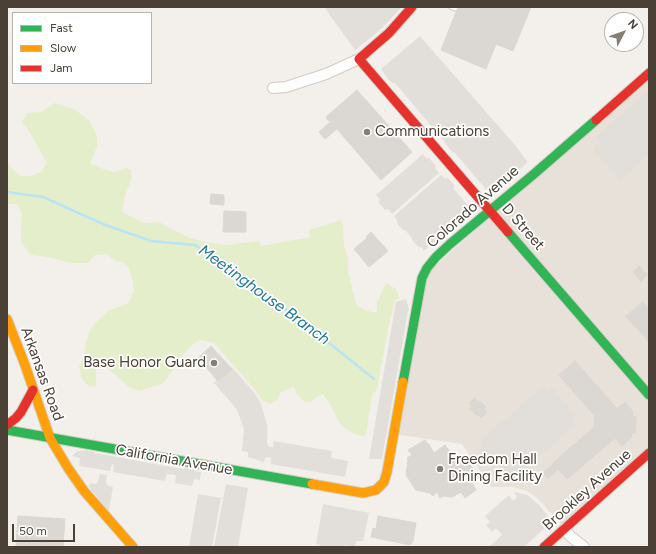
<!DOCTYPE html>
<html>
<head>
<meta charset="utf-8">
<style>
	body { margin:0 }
	#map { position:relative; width:656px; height:554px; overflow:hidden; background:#f3f0ec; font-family:Figtree,sans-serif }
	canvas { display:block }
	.frame { position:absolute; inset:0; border:8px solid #4a4036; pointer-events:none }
	.legend { position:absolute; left:12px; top:12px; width:140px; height:72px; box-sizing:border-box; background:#fff; border:1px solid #b7b3af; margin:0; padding:5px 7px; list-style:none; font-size:12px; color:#4a4036 }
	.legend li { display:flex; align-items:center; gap:8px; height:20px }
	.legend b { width:20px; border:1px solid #b7b3af }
	.north { position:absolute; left:604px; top:12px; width:40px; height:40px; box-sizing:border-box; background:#fff; border:1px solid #b7b3af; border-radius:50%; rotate:49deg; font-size:11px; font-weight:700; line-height:16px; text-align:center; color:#4a4036 }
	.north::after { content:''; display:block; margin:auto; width:14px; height:18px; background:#857e76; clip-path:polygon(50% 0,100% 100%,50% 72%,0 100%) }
	.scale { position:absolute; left:12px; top:524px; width:63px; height:18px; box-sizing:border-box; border:2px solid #4a4036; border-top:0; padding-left:5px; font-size:12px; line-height:14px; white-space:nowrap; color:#4a4036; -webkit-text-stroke:3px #fff; paint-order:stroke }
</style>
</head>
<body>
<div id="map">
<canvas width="656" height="554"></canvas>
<div class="frame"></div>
<ul class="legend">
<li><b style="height:5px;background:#30b455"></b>Fast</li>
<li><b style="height:5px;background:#ff9f0a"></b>Slow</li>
<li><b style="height:5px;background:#e5322d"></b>Jam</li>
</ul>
<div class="north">N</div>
<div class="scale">50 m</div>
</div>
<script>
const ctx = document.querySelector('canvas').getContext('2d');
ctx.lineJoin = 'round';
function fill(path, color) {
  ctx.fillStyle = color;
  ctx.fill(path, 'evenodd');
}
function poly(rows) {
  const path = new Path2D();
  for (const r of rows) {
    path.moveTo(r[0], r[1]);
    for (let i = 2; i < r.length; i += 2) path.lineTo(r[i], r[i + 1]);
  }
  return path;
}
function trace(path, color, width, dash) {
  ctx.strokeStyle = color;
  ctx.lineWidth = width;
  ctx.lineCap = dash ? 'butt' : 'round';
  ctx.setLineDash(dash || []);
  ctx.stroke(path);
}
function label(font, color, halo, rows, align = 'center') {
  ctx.font = font + ' Figtree,sans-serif';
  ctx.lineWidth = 3.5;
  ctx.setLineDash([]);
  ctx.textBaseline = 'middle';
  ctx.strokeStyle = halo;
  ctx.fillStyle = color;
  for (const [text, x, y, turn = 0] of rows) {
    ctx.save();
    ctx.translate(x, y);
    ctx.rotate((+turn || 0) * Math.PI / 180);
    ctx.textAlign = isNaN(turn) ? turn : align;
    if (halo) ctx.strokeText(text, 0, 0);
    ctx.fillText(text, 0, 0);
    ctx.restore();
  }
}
const residential = poly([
	[649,73,649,453,565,528,537,498,527,491,513,487,491,487,462,444,394,434,422,278]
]);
const green = poly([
	[55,103,74,109,90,121,97,136,97,147,90,163,100,168,114,172,126,168,131,170,132,178,125,195,122,212,144,223,159,222,170,228,188,237,205,242,225,245,259,241,261,246,310,237,309,230,341,220,343,226,344,245,348,258,348,271,354,296,357,305,365,310,372,312,377,313,377,302,386,283,396,289,399,299,395,300,388,329,377,389,372,395,366,435,361,436,355,434,346,429,340,424,331,406,323,394,318,396,311,402,305,402,297,394,294,387,281,392,278,399,270,404,263,401,255,390,214,343,200,340,190,346,179,360,171,373,162,384,139,391,129,387,106,367,101,365,96,370,96,386,89,387,82,379,79,367,84,354,86,343,90,330,98,320,108,311,128,303,134,292,132,278,128,267,123,262,116,261,106,254,95,255,88,263,71,263,48,257,30,255,21,241,21,228,22,215,17,204,7,204,7,159,8,163,12,169,21,176,30,176,41,172,47,163,31,134,22,122,27,113,41,112]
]);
const parking = poly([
	[324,7,402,7,378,32,355,50],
	[420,36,514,144,528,162,491,195,454,152,452,152,445,143,444,141,395,83,392,83,388,79,381,69],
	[649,91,649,155,620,180,593,149,599,143,601,142,596,136],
	[423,154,426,158,429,158,436,166,435,168,439,173,392,214,388,209,385,210,378,202,380,200,376,195],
	[441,175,445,179,448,178,455,186,453,187,453,188,472,210,424,251,421,247,418,247,412,240,412,238,405,230,403,230,397,223,397,221,394,216],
	[406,299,409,310,408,311,382,459,369,459,396,302],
	[232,367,256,395,261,404,267,425,267,443,268,446,271,447,273,447,274,441,332,451,331,457,332,458,348,461,345,477,271,464,271,458,269,457,265,458,264,462,248,457,248,452,242,451,244,429,238,412,234,406,215,384,213,383,217,380,218,381],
	[542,387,547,392,552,388,576,416,571,420,575,425,520,473,516,468,520,474,511,478,502,468,497,472,478,451,483,447,479,442],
	[85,450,94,452,95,453,183,469,185,468,194,470,195,471,201,472,200,480,194,479,192,486,175,483,176,476,175,475,167,474,165,481,113,472,114,465,112,464,110,471,79,466,80,458,72,456,76,452,79,451,84,451],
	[100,474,107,475,106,482,107,485,108,486,113,487,109,509,110,513,88,486,90,485,90,483,96,484,97,483],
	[226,484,248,488,238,547,214,547],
	[514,492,527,495,530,497,540,506,551,520,547,519,544,521,543,523,546,527,524,547,489,547,502,535,497,529,495,529,492,532,486,525,490,522,485,516,509,495,512,500,515,500,517,496],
	[198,494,221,498,212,547,189,547],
	[323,504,369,513,363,541,357,541,356,542,355,547,345,545,344,547,335,546,321,547,320,545,316,544]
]);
const stream = poly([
	[7,192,43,197,103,224,151,241,195,245,293,314,374,379]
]);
const building = poly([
	[459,7,531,7,513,51,496,44,486,69,441,50,456,12,459,10,459,7],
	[357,90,412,152,381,180,337,129,325,139,319,132,330,122,326,118,327,116,357,90],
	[211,194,224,195,224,205,210,204,211,194],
	[224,211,246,212,246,232,223,232,224,211],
	[371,232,388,251,369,267,354,249,367,238,366,237,371,232],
	[639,266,647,275,641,281,633,272,639,266],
	[643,302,649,309,649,342,626,316,643,302],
	[211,346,232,369,218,381,198,358,211,346],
	[575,361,617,409,625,402,633,412,632,417,636,417,635,433,632,432,631,438,622,446,615,438,567,479,558,469,548,478,543,473,554,464,553,463,594,427,595,416,559,375,575,361],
	[475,398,478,402,480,401,486,407,484,409,487,412,481,418,478,414,476,415,470,409,472,407,469,403,475,398],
	[425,440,427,444,428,443,434,453,445,445,458,464,466,459,479,478,472,483,476,490,465,498,461,492,452,497,443,496,440,498,437,492,433,496,430,493,416,490,406,475,408,460,407,458,412,455,408,450,425,440],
	[18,516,65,519,63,547,16,547,18,516],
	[378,516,416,523,413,541,410,545,371,537,373,528,376,529,378,516]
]);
const lane = poly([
	[452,7,455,8]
]);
const street = poly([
	[273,88,286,87,326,74,359,59],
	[565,528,570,536,584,547]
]);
const fast = poly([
	[508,232,649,395],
	[403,382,422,278,427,268,436,257,450,244,534,174,596,120],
	[7,430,312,484]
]);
const slow = poly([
	[7,319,25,365,50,438,68,468,84,491,133,547],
	[312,484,363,493,376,490,384,482,387,472,403,382]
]);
const jam = poly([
	[412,7,389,33,359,59,508,232],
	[596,120,649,73],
	[7,425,16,418,21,412,33,390],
	[544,547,649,453]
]);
const markers = [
	[367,132,4,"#857e76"],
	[214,363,4,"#857e76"],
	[440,469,4,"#857e76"]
];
const poiNames = [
	["Communications",375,132],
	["Base Honor Guard",206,363,"right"],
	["Freedom Hall",448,460],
	["Dining Facility",448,477]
];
const streetNames = [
	["Colorado Avenue",473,207,-41],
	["D Street",523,227,49],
	["Arkansas Road",42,374,70],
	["California Avenue",174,460,10],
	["Brookley Avenue",587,490,-42]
];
const waterNames = [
	["Meetinghouse Branch",264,295,36]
];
fill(residential, '#e7e1d9');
fill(green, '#e5eeca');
fill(parking, '#e2dfda');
trace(stream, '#b9e4f4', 2.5);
fill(building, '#dbd7d2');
trace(building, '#dbd6d1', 1);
trace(lane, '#cfccc8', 7);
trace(street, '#cfccc8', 12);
trace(fast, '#d4cdc3', 11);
trace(slow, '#d4cdc3', 11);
trace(jam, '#d4cdc3', 11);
trace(lane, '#fdfdfc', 5);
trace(street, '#fdfdfc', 10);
trace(fast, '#30b455', 9);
trace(slow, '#ff9f0a', 9);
trace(jam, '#e5322d', 9);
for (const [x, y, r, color] of markers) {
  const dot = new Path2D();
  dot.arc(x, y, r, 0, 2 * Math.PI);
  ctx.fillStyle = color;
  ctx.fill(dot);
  trace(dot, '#fff', 1.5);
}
label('15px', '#4a4036', '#fff', poiNames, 'left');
label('15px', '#4a4036', '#fff', streetNames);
label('italic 16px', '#20799e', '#fff', waterNames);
</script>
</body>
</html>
